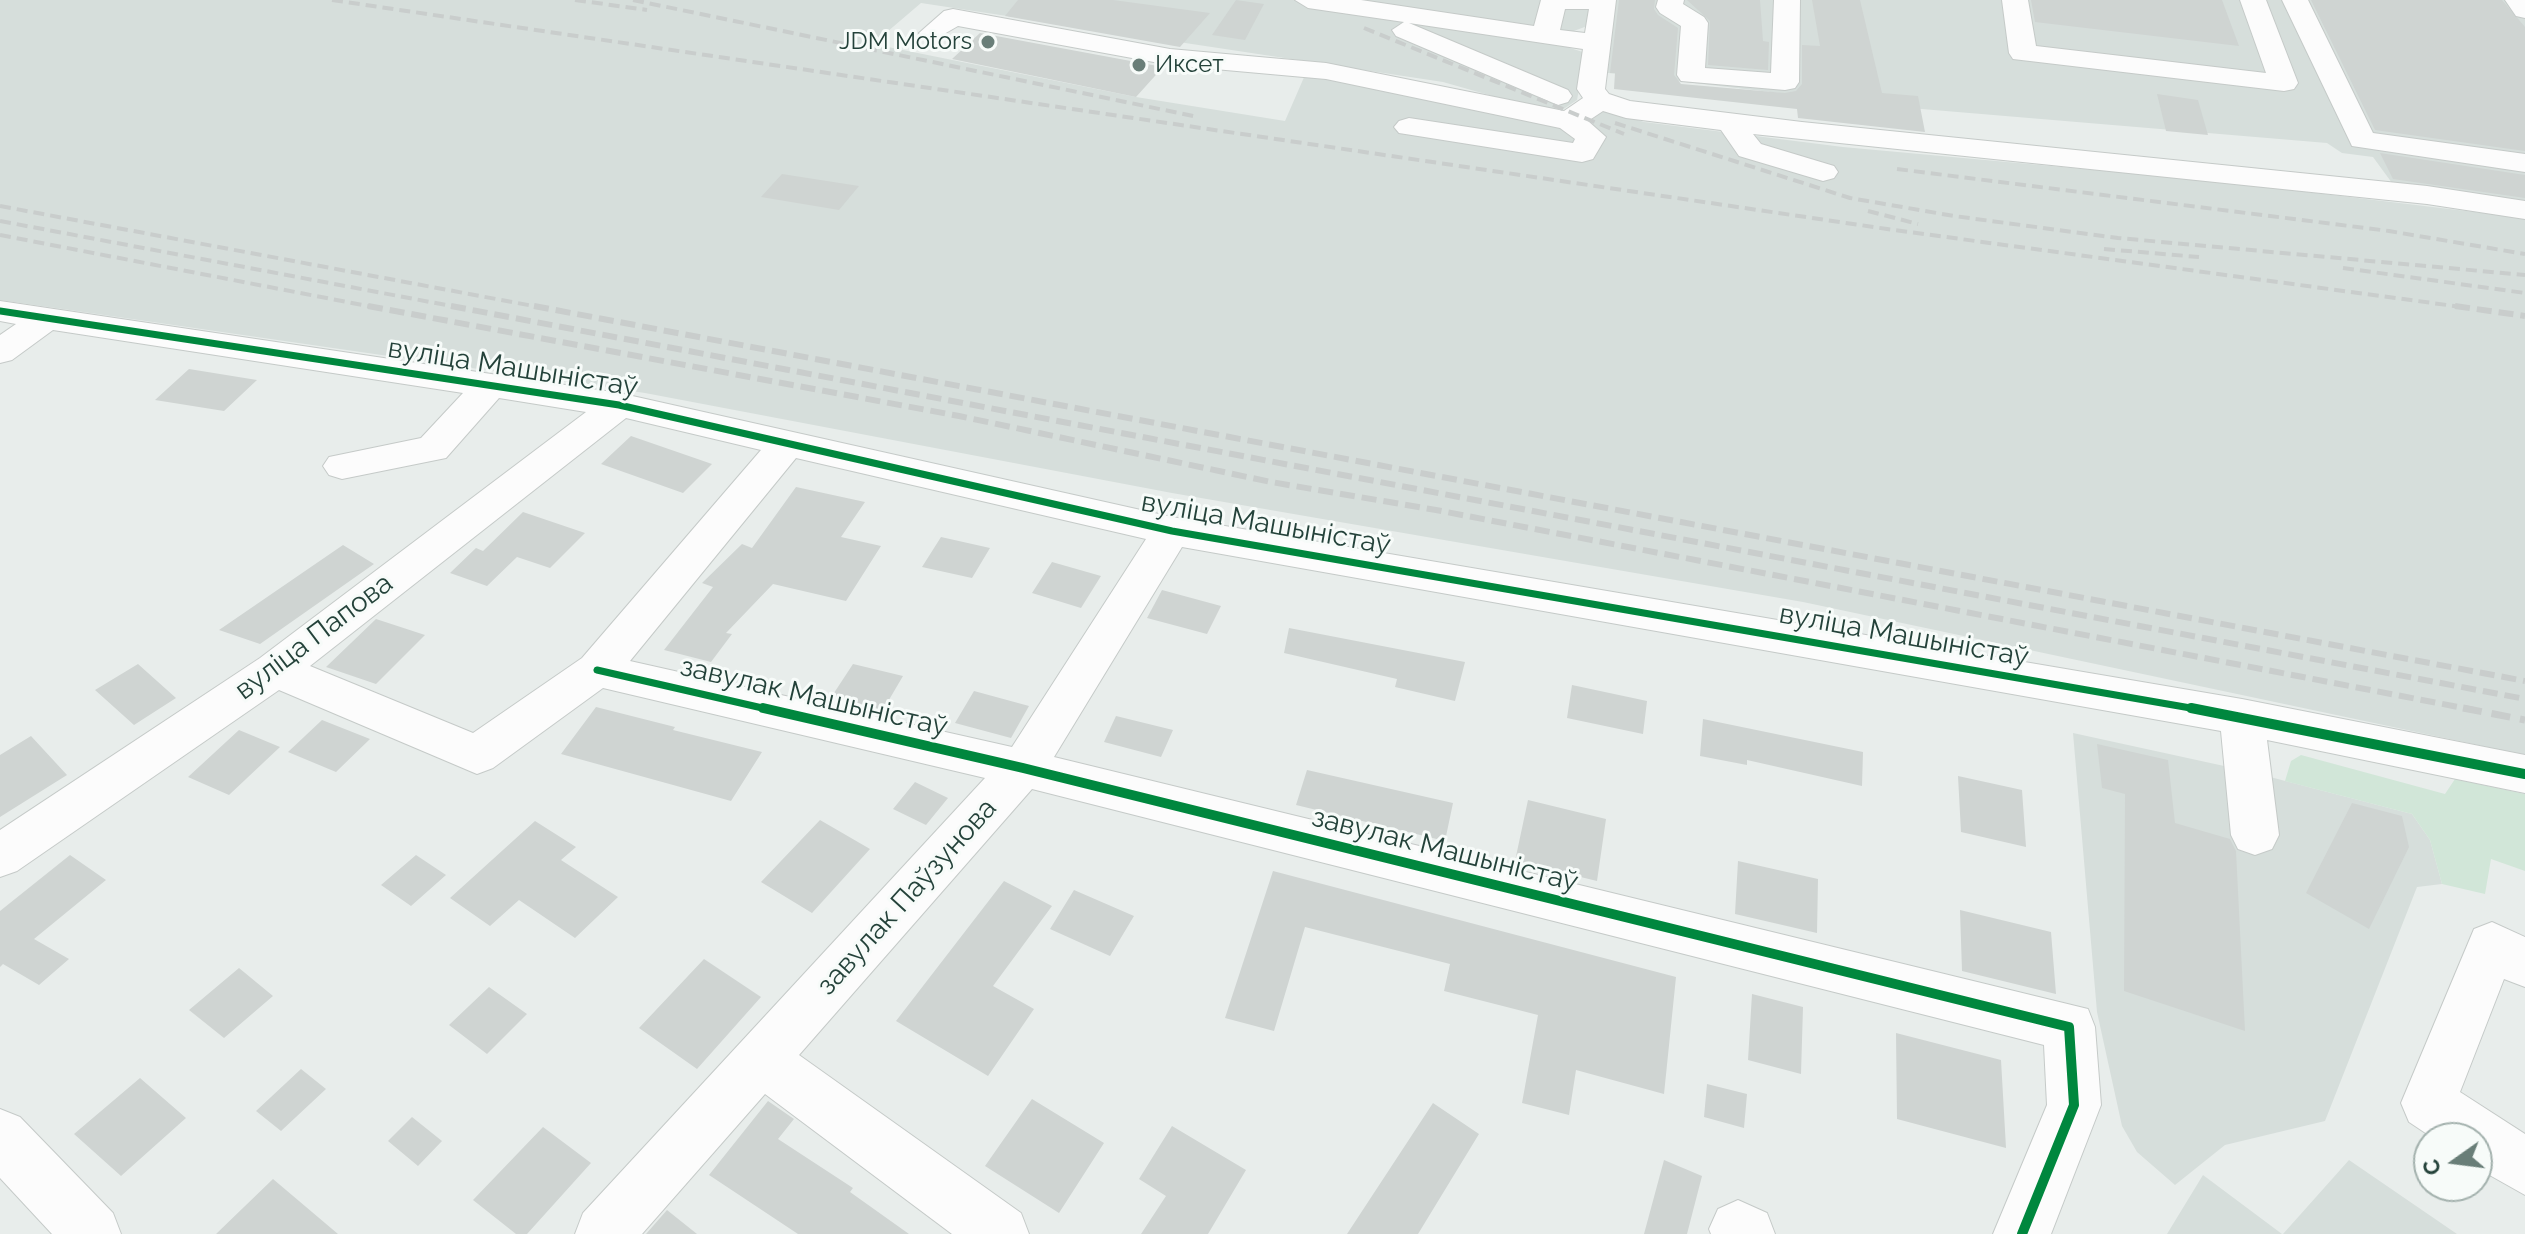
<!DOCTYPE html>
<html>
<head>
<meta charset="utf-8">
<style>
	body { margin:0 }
	#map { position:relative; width:2525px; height:1234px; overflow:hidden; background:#e8edeb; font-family:Raleway,sans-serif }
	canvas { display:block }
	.north { position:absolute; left:2413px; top:1122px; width:80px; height:80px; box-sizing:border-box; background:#f7fbf9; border:2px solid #a3b1ad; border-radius:50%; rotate:256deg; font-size:22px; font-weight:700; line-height:32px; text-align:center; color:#24423a }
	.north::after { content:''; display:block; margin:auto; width:28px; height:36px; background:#697e78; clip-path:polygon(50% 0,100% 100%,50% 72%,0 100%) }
</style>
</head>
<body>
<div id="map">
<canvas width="2525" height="1234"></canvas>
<div class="north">С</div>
</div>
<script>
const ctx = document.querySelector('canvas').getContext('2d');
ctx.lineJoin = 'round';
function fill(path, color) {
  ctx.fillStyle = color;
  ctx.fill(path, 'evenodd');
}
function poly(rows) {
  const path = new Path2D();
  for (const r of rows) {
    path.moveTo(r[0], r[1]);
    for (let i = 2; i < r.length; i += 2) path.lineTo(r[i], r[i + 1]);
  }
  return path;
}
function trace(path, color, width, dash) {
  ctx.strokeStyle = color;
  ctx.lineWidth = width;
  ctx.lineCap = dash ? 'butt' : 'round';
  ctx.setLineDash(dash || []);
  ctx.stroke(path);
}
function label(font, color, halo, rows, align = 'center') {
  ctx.font = font + ' Raleway,sans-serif';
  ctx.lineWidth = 6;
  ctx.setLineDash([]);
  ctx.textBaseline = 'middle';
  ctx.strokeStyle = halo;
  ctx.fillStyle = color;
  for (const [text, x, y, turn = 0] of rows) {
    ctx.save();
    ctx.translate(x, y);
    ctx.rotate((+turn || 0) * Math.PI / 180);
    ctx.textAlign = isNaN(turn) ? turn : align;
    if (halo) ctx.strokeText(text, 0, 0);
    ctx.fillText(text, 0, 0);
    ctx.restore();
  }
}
const built = poly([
	[0,0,1595,0,1590,25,1571,32,1570,48,1586,53,1577,100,1556,114,1443,82,921,3,873,44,1136,97,1285,121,1305,75,1567,127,1598,107,1644,122,1843,147,2215,181,2525,218,2525,755,1803,602,1172,493,645,393,0,300],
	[1609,0,2525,0,2525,201,2392,183,2373,157,2342,153,2327,143,1898,107,1600,72],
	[2073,733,2247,771,2412,814,2430,840,2442,884,2417,887,2325,1121,2225,1145,2175,1185,2137,1152,2122,1126,2097,1012],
	[2349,1160,2457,1234,2283,1234],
	[2203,1175,2282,1234,2167,1234]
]);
const green = poly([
	[2301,755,2445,794,2455,779,2525,794,2525,871,2491,859,2485,894,2442,884,2430,840,2412,814,2285,781,2291,761]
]);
const building = poly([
	[1018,0,1113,0,1210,13,1180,47,1005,16],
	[1236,0,1264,4,1245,40,1212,35],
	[1619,0,1655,0,1654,9,1658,15,1678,28,1674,75,1681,84,1785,93,1796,91,1802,84,1802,45,1820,46,1812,0,1860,0,1882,93,1918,96,1925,132,1798,118,1797,109,1614,89,1615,73,1610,73],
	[1687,0,1760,0,1763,41,1769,42,1768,70,1708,65,1710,21],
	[2031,0,2222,0,2239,46,2035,22],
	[2311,0,2502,0,2525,27,2525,151,2375,130],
	[980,33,1163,67,1136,97,952,59],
	[2157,94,2198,100,2208,135,2166,131],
	[2380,153,2525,175,2525,198,2393,179],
	[782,174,859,186,839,210,761,197],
	[189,369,257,380,224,411,155,400],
	[631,436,712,464,683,493,601,464],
	[796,487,865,502,841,537,881,546,846,601,773,584,726,633,732,634,711,662,664,650,713,587,702,583,742,544,752,548],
	[523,512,585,533,550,568,517,557,487,586,450,573,476,548,483,551],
	[941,537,990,548,972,578,922,567],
	[343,545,374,564,260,644,219,630],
	[1052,562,1101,576,1081,608,1032,593],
	[1162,590,1221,606,1207,634,1147,618],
	[376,619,425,635,376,684,326,667],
	[1289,628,1465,662,1455,701,1395,687,1397,679,1284,653],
	[138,664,176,698,134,725,95,690],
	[853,664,903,676,883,710,832,696],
	[1572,685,1647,701,1643,734,1567,718],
	[974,691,1029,706,1011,738,955,723],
	[596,707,675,727,673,730,762,752,731,801,561,754],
	[1116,716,1173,730,1161,757,1104,742],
	[1703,719,1863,752,1862,786,1747,760,1747,765,1700,756],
	[322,720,370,739,336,772,288,752],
	[239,730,280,747,229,795,188,777],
	[31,736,67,775,0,817,0,755],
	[2097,744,2168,760,2175,823,2230,839,2236,851,2245,1031,2124,991,2125,794,2102,788],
	[1307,770,1453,803,1445,841,1296,805],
	[1958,776,2022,790,2026,847,1961,832],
	[915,782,948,798,926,825,893,809],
	[1528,800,1606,819,1597,881,1515,861],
	[2352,803,2402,816,2409,847,2369,929,2306,893],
	[820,820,870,849,812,913,761,882],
	[535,821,576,847,561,860,618,897,575,938,519,900,490,926,450,898],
	[70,855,106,880,34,939,69,959,39,985,3,964,0,967,0,911],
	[416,855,446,875,411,906,381,885],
	[1738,861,1818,879,1817,933,1735,914],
	[1273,871,1676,977,1664,1094,1576,1070,1569,1115,1522,1103,1538,1015,1444,991,1450,964,1305,927,1274,1031,1225,1018],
	[1004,881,1052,906,993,986,1034,1009,988,1076,896,1021],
	[1074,890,1134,916,1110,956,1050,929],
	[1960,910,2051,932,2056,994,1962,971],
	[704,959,761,997,697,1069,639,1028],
	[239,968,273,996,224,1038,189,1010],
	[489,987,527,1014,487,1054,449,1025],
	[1752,994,1803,1007,1801,1074,1748,1060],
	[1896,1033,2001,1060,2006,1148,1897,1119],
	[301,1069,326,1089,281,1131,256,1111],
	[140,1078,186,1118,121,1176,74,1134],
	[1707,1084,1747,1094,1744,1128,1704,1117],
	[1032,1099,1104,1143,1059,1213,985,1166],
	[768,1101,794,1119,778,1139,853,1188,850,1192,909,1234,798,1234,709,1175],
	[1433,1103,1479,1134,1418,1234,1347,1234],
	[412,1117,442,1141,418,1166,388,1141],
	[1172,1126,1246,1170,1208,1234,1141,1234,1166,1196,1139,1179],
	[543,1127,591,1163,527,1234,516,1234,473,1200],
	[1664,1160,1702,1176,1687,1234,1644,1234],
	[273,1179,338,1234,216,1234],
	[667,1210,697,1234,646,1234]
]);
const minor = poly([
	[1295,0,1361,0,1534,26,1541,0,1616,0,1605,89,1609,94,1630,101,1802,122,2427,186,2525,201,2525,219,2427,204,1753,134,1761,144,1834,166,1838,172,1834,178,1823,181,1739,156,1721,130,1626,118,1603,111,1588,121,1606,137,1593,159,1582,162,1399,133,1394,127,1399,121,1409,118,1573,143,1575,139,1560,128,1326,79,1170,65,958,26,932,41,923,39,919,33,944,11,953,9,1170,49,1326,63,1564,111,1583,98,1577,89,1583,49,1409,23,1568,90,1572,96,1568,102,1558,105,1396,36,1392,30,1404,22,1308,8,1295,0],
	[1565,9,1589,9,1585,33,1560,30,1565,9],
	[1658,0,1684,0,1683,4,1704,17,1708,23,1705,68,1771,73,1774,0,1800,0,1799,82,1795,88,1785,90,1681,81,1677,75,1681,26,1660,13,1656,7,1658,0],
	[2002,0,2028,0,2036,46,2266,73,2240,0,2266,0,2298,83,2294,89,2284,91,2013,59,2009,53,2002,0],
	[2282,0,2308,0,2373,133,2525,154,2525,172,2352,146,2282,0],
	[2505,0,2525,0,2525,18,2516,16,2505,0],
	[0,301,619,393,1172,517,2242,699,2525,755,2525,793,2267,740,2279,835,2272,849,2255,855,2238,849,2231,835,2221,731,1182,547,1054,757,2088,1009,2095,1027,2101,1105,2051,1234,1993,1234,2047,1105,2044,1045,1032,789,799,1055,1021,1213,1029,1234,952,1234,765,1094,642,1234,575,1234,583,1213,985,778,603,688,493,768,477,774,279,690,17,871,0,877,0,830,260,658,586,412,499,398,446,458,342,479,329,475,323,466,329,457,421,438,463,393,53,330,12,360,0,363,0,335,16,324,0,321,0,301],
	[626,418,761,450,582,658,473,733,310,666,626,418],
	[796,458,1146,539,1012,747,630,661,796,458],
	[2492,922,2525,937,2525,987,2504,979,2460,1092,2525,1134,2525,1195,2477,1168,2477,1138,2433,1138,2409,1122,2401,1103,2474,929,2492,922],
	[0,1109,20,1117,113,1213,121,1234,52,1234,0,1178,0,1109],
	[1738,1200,1767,1213,1775,1234,1711,1234,1709,1229,1718,1209,1738,1200]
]);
const railFar2 = poly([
	[332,0,1887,229,2469,308],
	[575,0,647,10],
	[633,0,1198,117],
	[1364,28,1624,134],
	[1615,123,1850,198,1954,216,2118,238,2525,275],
	[1897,169,2389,231,2525,254],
	[0,206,544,308],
	[1868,211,1918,224],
	[0,221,462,308],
	[0,235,378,308],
	[2104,249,2199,257],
	[2343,268,2525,293]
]);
const railFar1 = poly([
	[368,306,959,416,1271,482,1436,510,2474,710],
	[451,306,2525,699],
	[534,306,2525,681],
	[2455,306,2525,316]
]);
const rail = poly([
	[2463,708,2525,720]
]);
const cyclewayFar1 = poly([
	[0,311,619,405,1172,531,2202,710],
	[597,670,771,710]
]);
const cycleway = poly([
	[763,708,1023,768,2069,1027,2074,1105,2022,1234],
	[2191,708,2525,774]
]);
const markers = [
	[988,42,8,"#697e78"],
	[1139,65,8,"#697e78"]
];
const farPoinames = [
	["JDM Motors",972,42],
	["Иксет",1155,65,"left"]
];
const streetNames = [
	["вуліца Машыністаў",513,368,9],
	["вуліца Машыністаў",1266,524,10],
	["вуліца Машыністаў",1904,636,10],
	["вуліца Папова",314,637,-37],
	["завулак Машыністаў",814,697,13],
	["завулак Машыністаў",1445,850,14],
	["завулак Паўзунова",907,897,-48]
];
fill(built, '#d6dedb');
fill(green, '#d1e6d8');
fill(building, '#cfd4d2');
trace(minor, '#c5cac8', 2);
fill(minor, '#fcfcfc');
trace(railFar2, '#c9cdcc', 4, [11, 6]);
trace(railFar1, '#c9cdcc', 6, [15, 7]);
trace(rail, '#c9cdcc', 7, [19, 10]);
trace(cyclewayFar1, '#00873e', 7);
trace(cycleway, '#00873e', 10);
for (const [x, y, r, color] of markers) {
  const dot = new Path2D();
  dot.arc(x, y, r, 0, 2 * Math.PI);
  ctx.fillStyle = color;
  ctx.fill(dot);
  trace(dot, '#f7fbf9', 3);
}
label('24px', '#24423a', '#f7fbf9', farPoinames, 'right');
label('28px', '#24423a', '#f7fbf9', streetNames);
</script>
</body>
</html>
